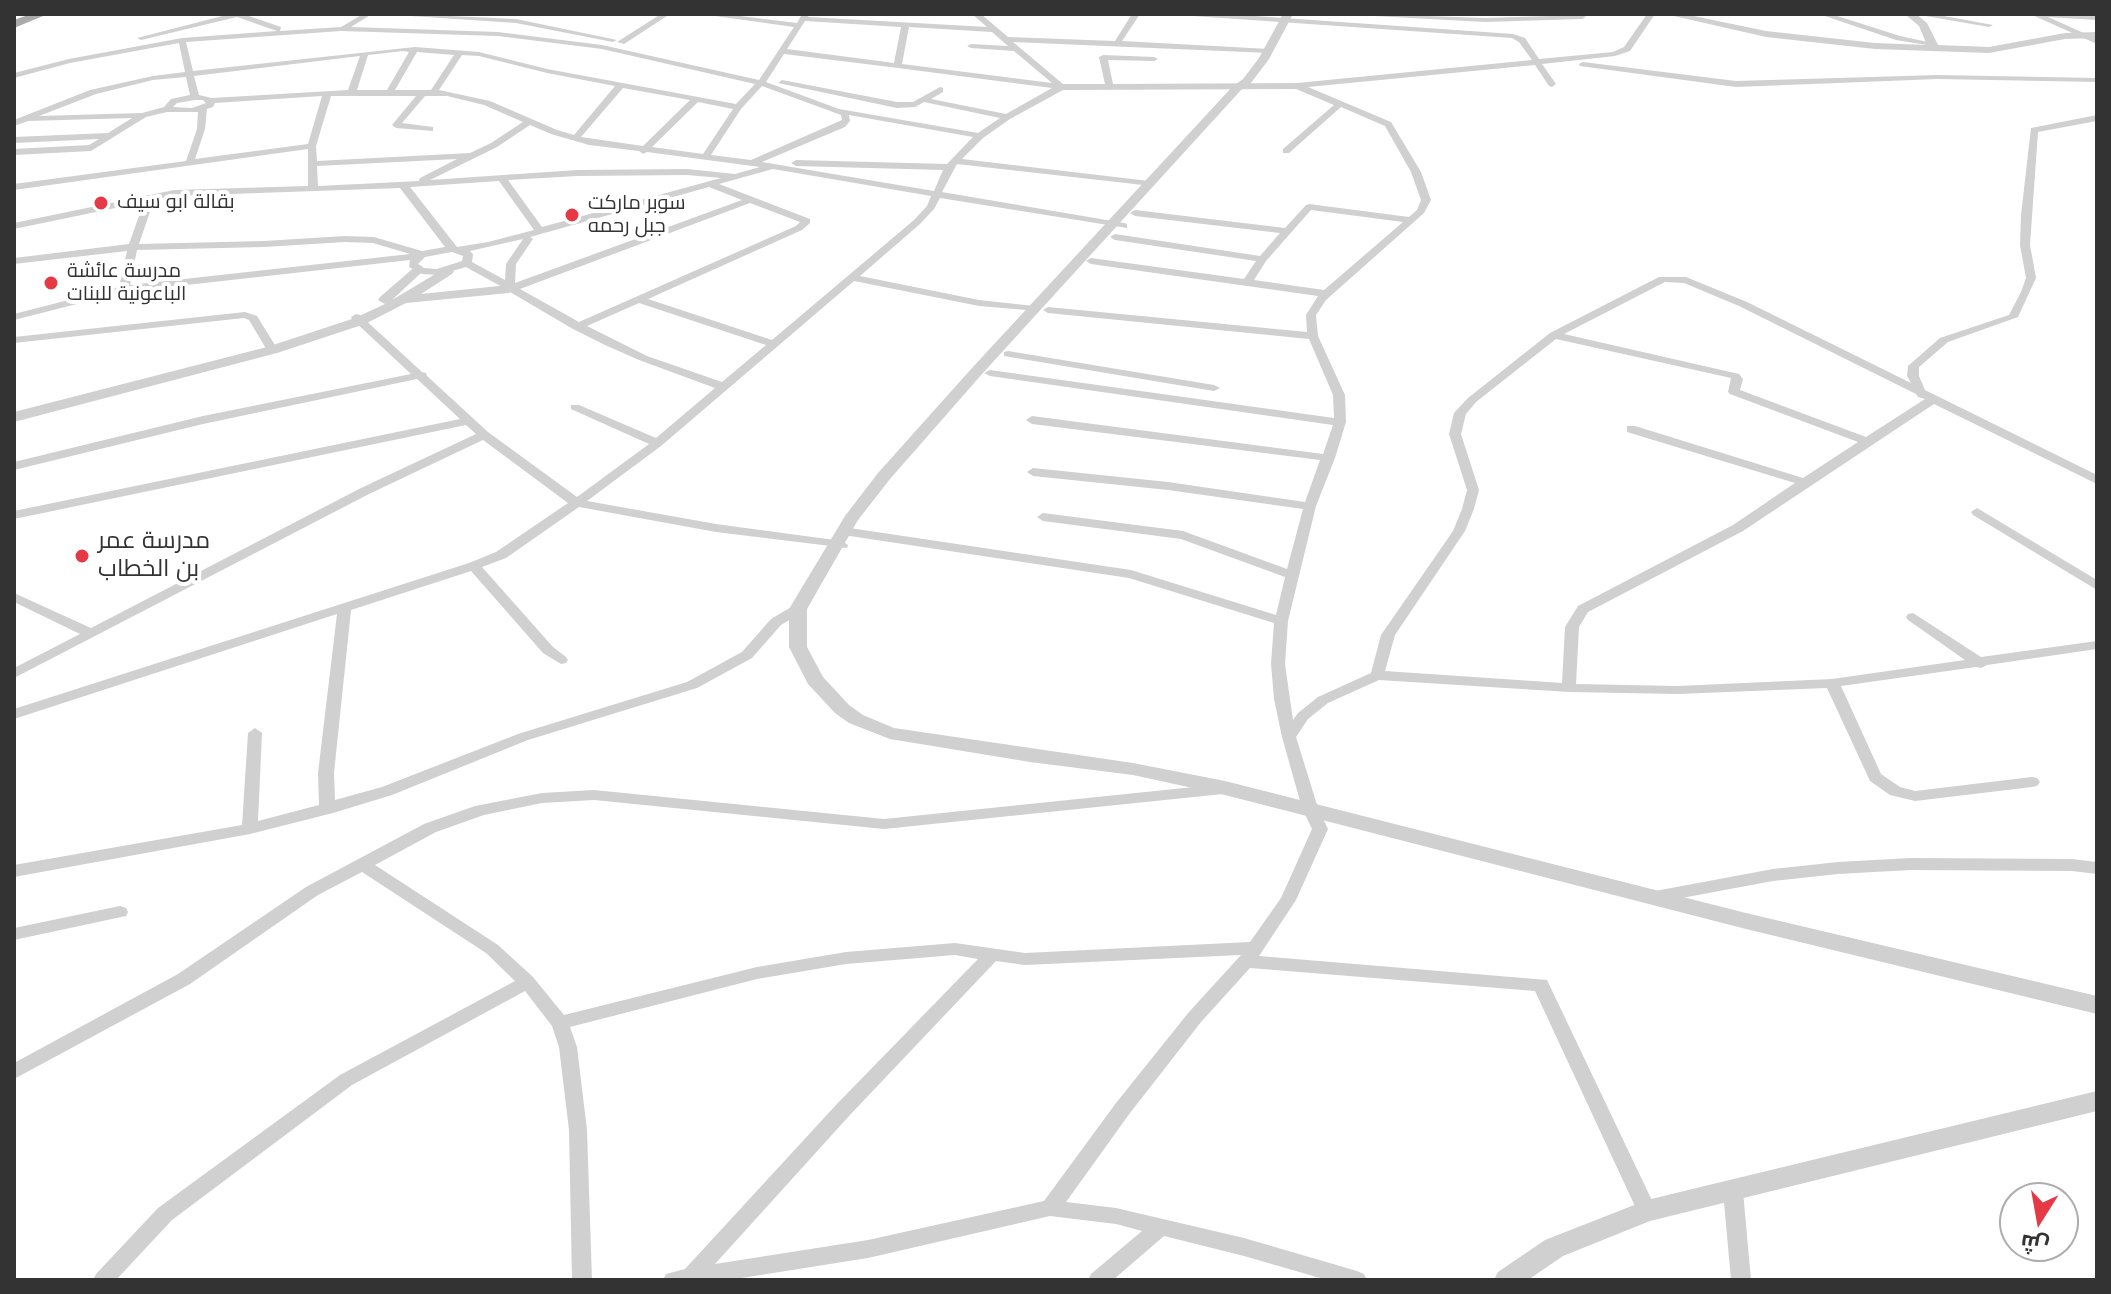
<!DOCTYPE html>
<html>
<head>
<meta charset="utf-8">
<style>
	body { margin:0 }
	#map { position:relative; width:2111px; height:1294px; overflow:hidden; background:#fff; font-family:"DM Sans",Cairo,sans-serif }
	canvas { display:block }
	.frame { position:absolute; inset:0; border:16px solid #333; pointer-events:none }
	.north { position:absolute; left:1999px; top:1182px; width:80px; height:80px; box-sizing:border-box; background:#fff; border:2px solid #adadad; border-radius:50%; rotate:191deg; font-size:22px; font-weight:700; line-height:32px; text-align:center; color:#333 }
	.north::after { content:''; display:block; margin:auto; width:28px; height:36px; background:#e63946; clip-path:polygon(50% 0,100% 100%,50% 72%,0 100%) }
</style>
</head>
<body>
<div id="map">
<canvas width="2111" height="1294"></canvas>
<div class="frame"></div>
<div class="north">ش</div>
</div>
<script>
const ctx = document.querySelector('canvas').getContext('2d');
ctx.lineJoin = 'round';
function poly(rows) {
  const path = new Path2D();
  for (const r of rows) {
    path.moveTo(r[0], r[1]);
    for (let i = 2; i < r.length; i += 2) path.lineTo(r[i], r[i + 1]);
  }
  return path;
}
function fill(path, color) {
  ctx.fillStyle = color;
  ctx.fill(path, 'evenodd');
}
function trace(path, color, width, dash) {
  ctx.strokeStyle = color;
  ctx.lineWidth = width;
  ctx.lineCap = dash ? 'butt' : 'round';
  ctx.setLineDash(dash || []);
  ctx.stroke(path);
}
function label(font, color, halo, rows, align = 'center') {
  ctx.font = font + ' "DM Sans",Cairo,sans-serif';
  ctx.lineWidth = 8;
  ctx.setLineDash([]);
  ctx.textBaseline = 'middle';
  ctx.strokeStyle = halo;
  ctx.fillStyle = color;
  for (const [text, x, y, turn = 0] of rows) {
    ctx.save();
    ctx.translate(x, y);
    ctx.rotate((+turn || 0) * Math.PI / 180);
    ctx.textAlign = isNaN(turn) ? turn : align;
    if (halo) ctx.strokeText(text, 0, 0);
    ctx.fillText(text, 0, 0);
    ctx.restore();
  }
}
const minor = poly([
	[230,14,243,14,281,27,280,31,341,27,363,14,372,14,351,27,498,32,602,45,759,80,794,27,701,14,724,14,797,23,802,14,810,14,808,17,987,27,972,14,981,14,1008,37,1115,41,1132,14,1140,14,1122,41,1269,49,1273,51,1269,53,1013,42,1063,84,1105,84,1099,57,1103,55,1154,57,1158,59,1154,61,1108,60,1113,84,1297,83,1532,60,1519,42,1512,38,1193,16,1189,14,1226,14,1513,34,1525,38,1539,59,1613,52,1624,47,1647,14,1655,14,1630,51,1615,56,1542,64,1556,84,1552,87,1549,86,1535,65,1308,87,1391,122,1421,172,1431,200,1424,213,1326,300,1316,315,1318,336,1345,395,1346,422,1335,458,1316,506,1288,621,1285,664,1293,720,1298,713,1318,697,1371,673,1381,635,1453,531,1462,509,1467,490,1449,434,1454,413,1468,398,1550,333,1659,277,1686,277,1747,302,1911,383,1907,376,1908,366,1940,338,2009,315,2021,292,2026,278,2020,245,2021,215,2031,128,2097,115,2097,121,2038,132,2030,245,2036,278,2018,317,1948,342,1919,367,1919,376,1925,390,2097,475,2097,484,1934,404,1743,531,1588,612,1579,627,1576,684,1678,686,1832,679,1965,660,1908,620,1906,617,1908,614,1913,613,1981,657,2097,641,2097,649,1987,665,1981,668,1976,667,1841,686,1881,774,1900,787,1915,791,2032,777,2037,778,2040,782,2037,786,2032,787,1915,801,1890,795,1870,781,1827,688,1678,694,1569,692,1379,680,1328,703,1308,719,1296,737,1318,808,1328,829,1296,900,1259,956,1547,980,1657,1211,1654,1217,1647,1219,1640,1217,1535,991,1250,968,1201,1022,1130,1113,1066,1202,1116,1208,1244,1238,1357,1271,1364,1274,1367,1280,1327,1280,1244,1256,1164,1236,1113,1280,1088,1280,1091,1274,1142,1231,1116,1224,1050,1216,868,1258,729,1280,663,1280,666,1274,685,1269,835,1106,978,959,955,955,846,964,757,979,570,1027,577,1047,587,1130,592,1280,572,1280,569,1130,559,1047,552,1026,525,991,352,1085,172,1220,116,1280,93,1280,96,1274,158,1208,340,1075,515,981,486,953,362,872,318,895,190,984,14,1079,14,1063,178,974,306,887,424,824,475,806,542,793,594,790,884,819,1223,784,1228,785,1231,789,1228,793,1223,794,884,829,594,800,542,803,484,815,436,832,375,865,498,945,533,977,564,1015,757,967,846,952,955,943,1025,953,1250,942,1281,898,1312,829,1302,808,1282,737,1274,699,1271,664,1274,623,1129,578,843,535,837,531,843,527,1131,570,1276,615,1285,577,1181,539,1043,521,1037,517,1043,513,1183,531,1287,569,1303,509,1168,490,1033,476,1027,472,1033,468,1168,482,1305,502,1320,460,1032,424,1026,420,1032,416,1323,454,1333,425,990,376,984,373,990,370,1334,418,1333,395,1309,339,1048,313,1043,310,1048,307,1307,332,1306,315,1318,296,1091,264,1086,261,1091,258,1244,279,1256,261,1115,240,1110,237,1115,234,1260,256,1280,233,1135,216,1130,213,1135,210,1285,228,1306,205,1309,204,1409,217,1417,210,1421,200,1411,172,1385,126,1341,107,1289,153,1283,153,1283,149,1334,105,1296,89,1063,90,1010,119,983,138,962,159,1149,181,1152,182,1152,186,957,164,942,192,1124,223,1127,224,1127,228,940,198,934,209,920,224,860,276,979,300,1034,306,1039,309,1038,311,979,306,854,281,661,446,587,501,716,524,842,541,848,545,847,548,716,532,579,507,506,558,482,567,553,647,566,657,568,660,566,663,561,664,543,653,471,571,351,610,334,773,335,800,382,787,518,734,687,682,742,652,771,619,793,606,803,606,805,609,803,612,781,625,752,658,697,688,528,740,392,795,333,813,250,834,14,877,14,865,242,825,248,733,255,728,262,733,258,821,319,805,318,773,337,614,14,719,14,709,469,563,496,552,568,503,483,440,369,494,14,678,14,668,80,634,14,602,14,593,91,628,361,488,476,434,466,425,14,519,14,511,460,419,417,379,203,424,14,470,14,462,203,416,411,374,352,319,351,317,356,314,360,315,422,372,426,373,427,376,488,432,577,497,649,444,571,409,571,405,579,405,656,438,715,388,639,360,605,345,573,329,510,292,505,291,504,288,466,267,438,275,422,274,409,267,410,260,124,292,14,320,14,314,119,287,127,251,14,264,14,258,129,244,144,202,14,229,14,223,174,190,308,186,308,149,14,190,14,184,186,161,197,129,198,112,167,112,146,117,91,151,14,155,14,149,89,145,99,139,14,143,14,137,108,133,132,118,28,121,14,126,14,120,90,90,153,76,185,72,179,43,70,63,14,78,14,73,69,59,182,38,277,31,237,17,141,40,137,38,230,14],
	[805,21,901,27,894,63,787,49,805,21],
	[909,27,992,32,1008,46,971,44,967,46,971,48,1014,51,1052,83,902,64,909,27],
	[341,31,498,36,602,49,755,84,736,104,547,69,479,52,415,47,193,71,186,42,341,31],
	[403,51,409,52,387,90,357,90,368,55,403,51],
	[417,52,454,55,431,90,395,90,417,52],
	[784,54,898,68,1052,88,1006,114,931,99,943,92,943,88,940,87,913,102,897,102,782,80,778,83,897,108,915,107,924,102,1000,118,978,133,839,109,766,82,784,54],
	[462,55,479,56,547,73,615,86,574,135,557,130,490,101,439,90,462,55],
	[360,56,348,90,212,98,199,95,194,76,360,56],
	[186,77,190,95,171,99,164,107,142,113,39,116,96,94,153,80,186,77],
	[762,86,841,115,842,120,751,160,711,155,741,109,762,86],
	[623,88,690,100,643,146,581,137,623,88],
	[322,96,308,144,195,159,205,129,207,109,213,107,215,103,322,96],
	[331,96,416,96,392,125,396,128,433,131,433,127,402,123,425,96,447,96,484,105,523,122,491,143,470,153,317,161,316,146,331,96],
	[195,100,203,100,206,103,192,108,173,107,177,103,195,100],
	[698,102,733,109,703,154,652,147,698,102],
	[849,115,973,137,947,164,796,160,791,163,796,166,943,170,934,191,762,162,845,127,850,121,849,115],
	[530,125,551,134,589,145,639,151,643,154,647,152,760,167,735,174,687,169,577,170,430,180,497,147,530,125],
	[457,159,420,178,419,181,318,186,317,166,457,159],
	[773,169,931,196,927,206,914,220,772,340,648,299,802,230,810,223,810,219,719,184,773,169],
	[687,175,721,178,542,227,508,180,577,176,687,175],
	[499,181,534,230,488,242,457,247,410,187,499,181],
	[709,187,742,200,515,283,516,264,533,239,530,237,709,187],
	[400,188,445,247,422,251,374,237,345,236,264,241,139,244,154,200,174,196,400,188],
	[750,203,800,222,796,226,579,322,520,289,750,203],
	[1311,210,1403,222,1324,290,1254,280,1266,261,1311,210],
	[523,239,506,264,505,280,472,262,473,254,470,251,523,239],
	[345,242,373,243,410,254,130,285,137,250,264,247,345,242],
	[452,252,463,256,462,261,437,269,424,268,418,264,425,257,452,252],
	[1665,282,1684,283,1739,306,1916,394,1918,397,1925,399,1866,437,1740,390,1743,379,1739,374,1564,334,1665,282],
	[639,303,766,345,722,382,647,356,587,326,639,303],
	[1556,339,1731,378,1728,392,1730,394,1858,442,1803,478,1635,426,1627,426,1627,432,1795,483,1733,525,1578,606,1565,627,1562,683,1385,671,1395,635,1465,531,1474,509,1479,490,1461,434,1466,414,1476,402,1556,339],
	[1241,955,1189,1012,1116,1103,1044,1201,868,1240,715,1264,849,1116,996,961,1025,965,1241,955],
	[407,14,516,19,617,40,613,42,516,23,411,16,407,14],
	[661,14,670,14,624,44,617,42,661,14],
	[1370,14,1485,18,1582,15,1586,17,1582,19,1485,22,1374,16,1370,14],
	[1819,14,1831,14,1900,36,1937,44,1933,46,1896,40,1819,14],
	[1914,14,1933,14,1993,25,1989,27,1914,14],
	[2030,14,2097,16,2097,20,2048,17,2097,39,2097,44,2030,14],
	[1583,62,1736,81,1938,75,2097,78,2097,82,1938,79,1736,87,1580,66,1579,64,1583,62],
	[245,312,257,316,278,350,276,352,268,352,249,320,244,318,14,343,14,337,245,312],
	[1008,351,1214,385,1220,388,1214,391,1004,356,1004,352,1008,351],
	[1977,508,2097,580,2097,590,1973,515,1971,512,1977,508],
	[1911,858,2072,859,2097,862,2097,874,2072,871,1911,870,1838,874,1773,881,1655,903,1649,901,1647,897,1649,893,1655,891,1773,869,1838,862,1911,858],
	[120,906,126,908,128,912,126,916,14,940,14,928,120,906],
	[1733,1183,1740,1185,1743,1191,1751,1280,1731,1280,1723,1191,1726,1185,1733,1183]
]);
const tertiary = poly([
	[1283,14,1293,14,1269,59,1251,83,1241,90,982,374,890,479,858,520,807,609,807,647,823,677,849,705,863,715,894,728,1133,763,1225,781,1746,913,2097,996,2097,1014,1746,929,1225,795,1133,775,1030,762,890,739,849,723,835,713,808,684,789,647,789,609,845,516,878,473,972,368,1233,86,1243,79,1259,58,1283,14],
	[1665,14,1684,14,1766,31,1875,43,1927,45,1919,26,1905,14,1916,14,1927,23,1938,45,1989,47,2065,33,2097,32,2097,38,2065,39,1989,53,1875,49,1766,37,1665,14],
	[417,265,422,266,422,272,392,300,447,267,454,271,452,274,421,294,509,285,516,289,509,293,406,303,365,324,277,353,14,422,14,412,267,347,355,318,385,304,378,300,380,297,417,265],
	[2097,1091,2097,1111,1650,1221,1563,1256,1528,1280,1494,1280,1498,1272,1545,1240,1647,1200,2097,1091]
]);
const primary = poly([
	[31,14,48,14,14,28,14,20,31,14]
]);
const markers = [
	[101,203,8,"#e63946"],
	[572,215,8,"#e63946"],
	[51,283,8,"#e63946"],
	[82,556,8,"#e63946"]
];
const farPoinames = [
	["بقالة ابو سيف",117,203],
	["سوبر ماركت",588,204],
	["جبل رحمه",588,227],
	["مدرسة عائشة",67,272],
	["الباعونية للبنات",67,295]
];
const poiNames = [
	["مدرسة عمر",98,542],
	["بن الخطاب",98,570]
];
fill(minor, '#d0d0d0');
fill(tertiary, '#d0d0d0');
fill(primary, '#ababab');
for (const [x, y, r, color] of markers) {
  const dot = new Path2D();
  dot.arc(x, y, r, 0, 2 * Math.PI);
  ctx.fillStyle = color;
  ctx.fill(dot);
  trace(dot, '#fff', 3);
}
label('20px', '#333', '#fff', farPoinames, 'left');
label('24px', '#333', '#fff', poiNames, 'left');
</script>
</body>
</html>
